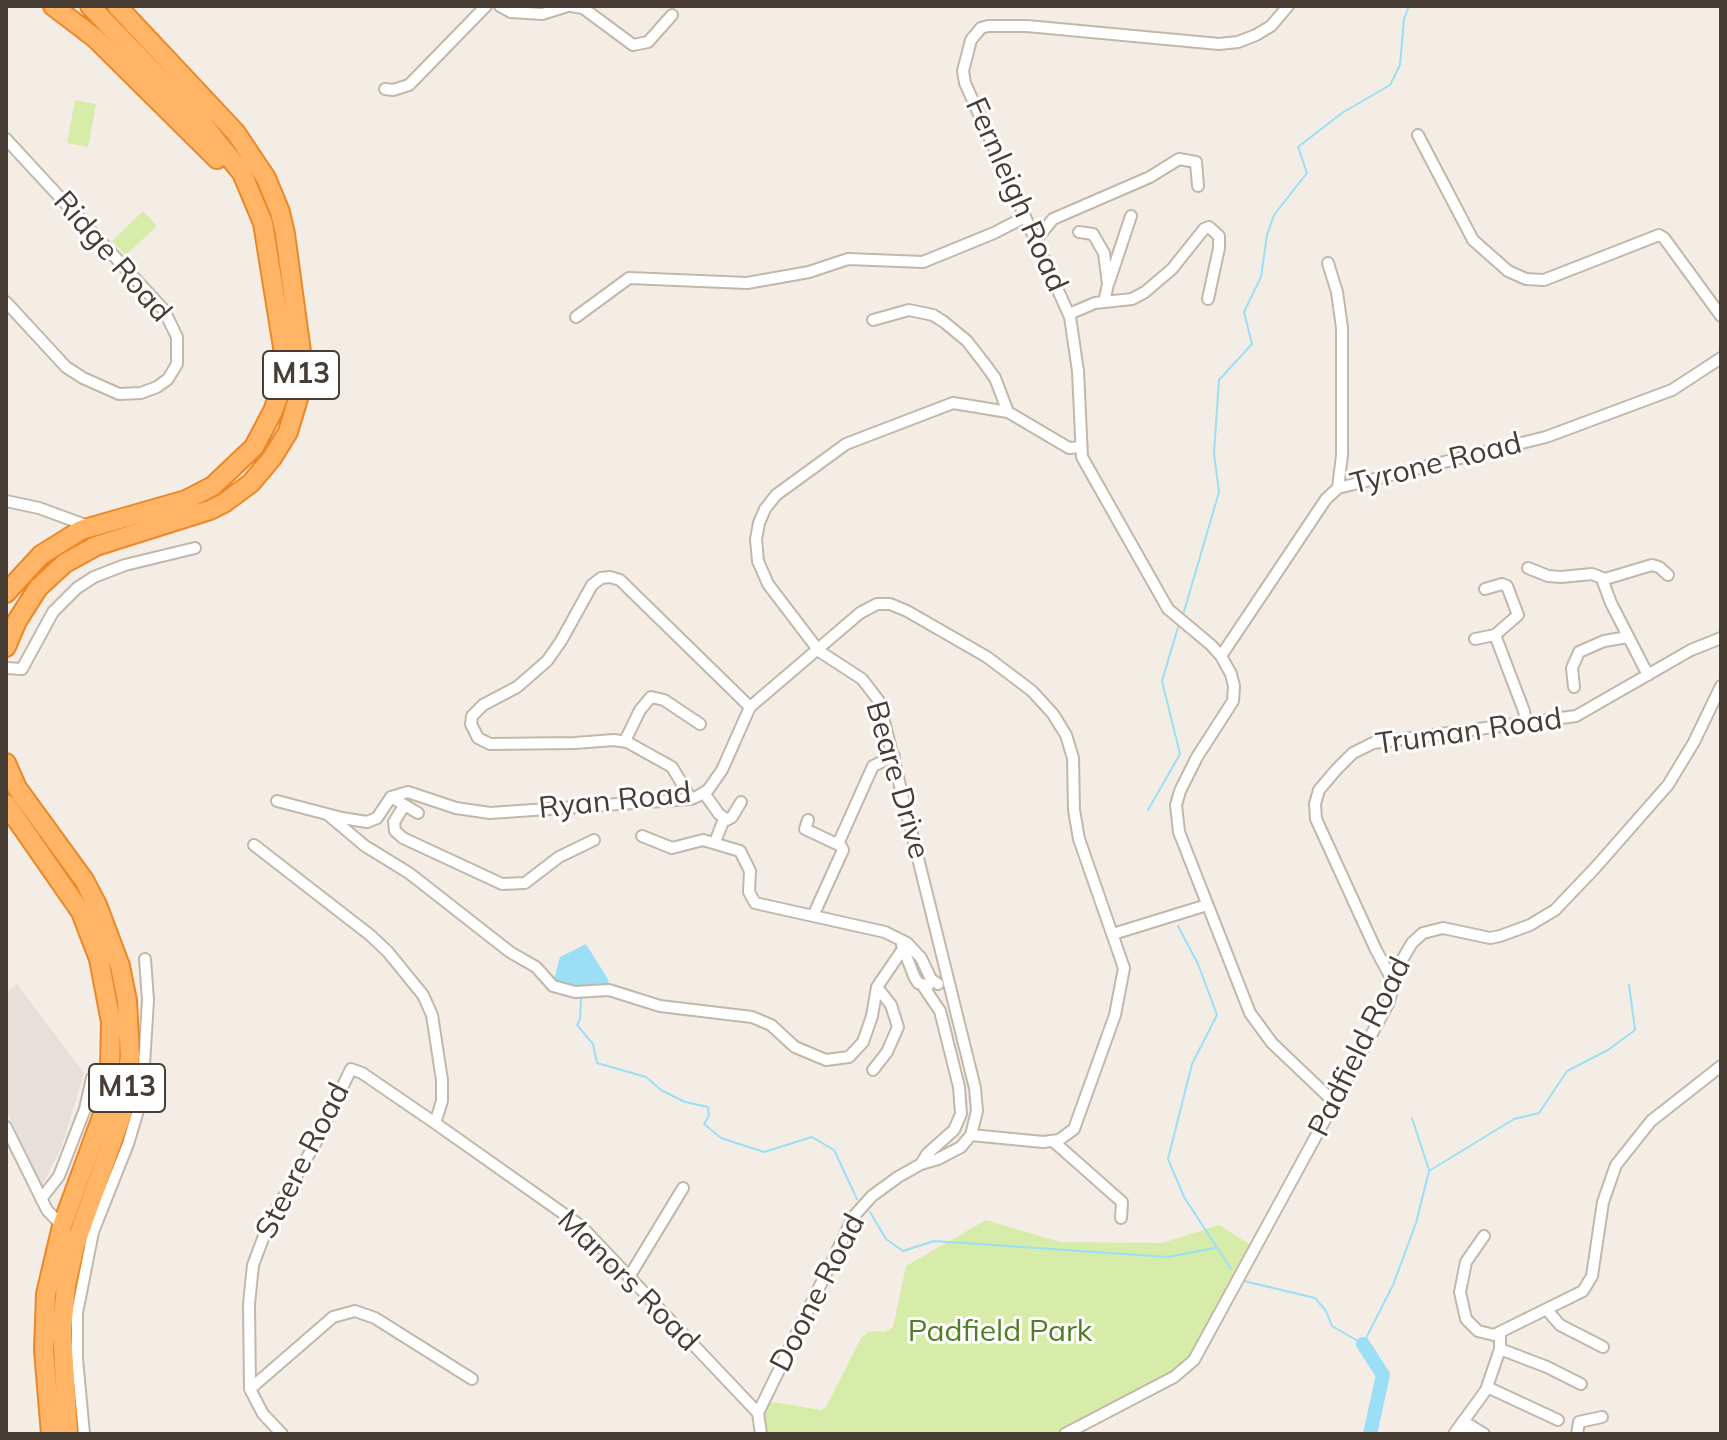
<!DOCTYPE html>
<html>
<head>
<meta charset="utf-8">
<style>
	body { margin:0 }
	#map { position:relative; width:1727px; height:1440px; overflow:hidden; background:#f4ede5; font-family:Mulish,sans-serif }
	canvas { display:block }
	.frame { position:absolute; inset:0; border:8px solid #473d34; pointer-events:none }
</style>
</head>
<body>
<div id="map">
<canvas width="1727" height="1440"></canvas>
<div class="frame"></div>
</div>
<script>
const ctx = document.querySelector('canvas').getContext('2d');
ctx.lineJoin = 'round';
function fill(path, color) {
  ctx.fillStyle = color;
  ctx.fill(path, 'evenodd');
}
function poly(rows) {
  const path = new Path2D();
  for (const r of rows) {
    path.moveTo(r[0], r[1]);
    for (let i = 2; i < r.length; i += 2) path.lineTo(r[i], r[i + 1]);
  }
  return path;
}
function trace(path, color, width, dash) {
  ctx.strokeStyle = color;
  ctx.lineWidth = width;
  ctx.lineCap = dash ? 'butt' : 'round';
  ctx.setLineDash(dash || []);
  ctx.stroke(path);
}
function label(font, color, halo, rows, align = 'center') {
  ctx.font = font + ' Mulish,sans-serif';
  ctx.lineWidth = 6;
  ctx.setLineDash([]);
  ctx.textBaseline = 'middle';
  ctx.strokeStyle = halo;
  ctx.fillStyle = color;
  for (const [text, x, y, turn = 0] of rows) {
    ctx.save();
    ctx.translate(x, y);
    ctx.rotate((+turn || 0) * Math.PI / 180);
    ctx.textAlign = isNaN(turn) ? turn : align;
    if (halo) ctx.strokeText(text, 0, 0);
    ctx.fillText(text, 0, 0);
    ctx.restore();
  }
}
const industrial = poly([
	[17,984,84,1073,62,1146,42,1186,6,1109,6,992]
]);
const green = poly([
	[75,100,96,104,88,147,67,143],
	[143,211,157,226,126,255,112,241],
	[986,1220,1060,1242,1162,1243,1219,1225,1251,1245,1247,1257,1197,1347,1179,1367,1161,1381,1057,1434,765,1434,763,1413,767,1401,821,1410,826,1407,861,1338,869,1331,885,1332,893,1327,906,1266]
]);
const water = poly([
	[586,944,609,981,606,987,572,988,562,985,554,979,560,957]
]);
const stream = poly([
	[1183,615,1219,492,1214,453,1219,380,1252,344,1244,312,1261,277,1267,235,1274,215,1307,173,1298,147,1342,113,1390,85,1400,65,1404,19,1409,6],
	[1148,810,1180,754,1162,681,1179,624],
	[1178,926,1198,964,1217,1015,1192,1064,1168,1159,1184,1197,1231,1269],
	[581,998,580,1019,577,1025,593,1044,597,1063,646,1077,661,1090,685,1102,708,1107,709,1116,704,1124,721,1138,764,1152,812,1137,834,1150,857,1199],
	[1412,1118,1429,1170],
	[870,1212,886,1239,903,1251,934,1241,1168,1257,1215,1248],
	[1244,1281,1315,1298,1326,1311,1332,1326,1363,1344,1393,1285,1416,1223,1429,1171,1514,1119,1539,1113,1567,1071,1608,1050,1635,1030,1629,985]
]);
const river = poly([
	[1363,1344,1383,1375,1370,1434]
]);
const minor = poly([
	[500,6,511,12,542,14,568,6],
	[571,6,583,8,633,45,648,42,672,15],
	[1288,6,1271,26,1256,35,1238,42,1219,44,1027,26,988,26,981,28,971,40,963,71,965,83,1070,317,1078,371,1082,457,1168,609,1211,645,1221,656,1231,674,1234,686,1233,701,1197,757,1180,791,1176,805,1179,832,1250,1013,1272,1043,1335,1103],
	[385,89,393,90,409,85,486,6],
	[1418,135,1473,240,1508,271,1526,279,1544,280,1659,235,1664,238,1721,316],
	[6,139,164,310,177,337,177,364,168,379,157,387,141,393,119,394,83,378,66,367,6,302],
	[1079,232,1093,234,1104,253,1108,284,1104,302],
	[1035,241,1053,219,1150,177,1179,159,1196,162,1198,186],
	[1328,263,1337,292,1342,328,1342,455,1338,488],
	[1109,282,1131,216],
	[1069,314,1095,303,1132,299,1145,292,1172,269,1204,229,1209,227,1219,236,1219,248,1208,299],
	[576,317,629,278,747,283,809,272,848,259,923,262,994,233,1025,217],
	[873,320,909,310,933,315,944,322,967,341,984,363,995,378,1008,412],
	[6,501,39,508,88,526],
	[1528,568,1548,576,1561,577,1592,574,1605,579,1652,565,1659,567,1668,575],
	[1602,579,1611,603,1648,675],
	[1495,635,1524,711,1527,724],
	[1475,639,1495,635,1518,615,1507,586,1502,584,1485,589],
	[1221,656,1326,499,1338,488,1546,437,1672,390,1721,358],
	[6,668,22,669,53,612,77,588,94,577,125,565,195,548],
	[1574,687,1572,668,1579,652,1604,641,1628,637],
	[625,741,640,710,651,697,664,700,700,724],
	[704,793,719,814,727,820,732,817,741,802],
	[391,797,408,792,456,808,490,813,691,799,698,796,708,790,722,770,750,707,860,613,877,604,890,604,907,611,987,657,1032,691,1053,714,1066,735,1073,758,1074,810,1079,839,1124,968,1115,1015,1074,1129,1059,1140,1043,1142,971,1135],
	[391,797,418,813],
	[691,799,672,767,627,742,614,740,575,743,490,744,478,738,471,724,472,716,483,705,517,687,547,661,561,641,592,585,601,578,610,577,620,580,750,707],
	[277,801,342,818,367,822,377,818,391,797],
	[404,806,394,822,395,831,403,838,502,884,525,883,559,857,594,840],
	[327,814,365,846,409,873,510,952,536,967,553,986,575,992,609,990,660,1006,752,1017,771,1025,795,1047,826,1060,849,1057,863,1042,872,1016,877,987,907,943],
	[808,820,805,829,841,846,843,850,813,916],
	[642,836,672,848,703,840,740,851,750,871,749,892,755,903,885,932,907,943,921,958,931,979,938,984],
	[715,842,724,819],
	[838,844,873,766,894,756],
	[254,845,370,935,388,952,423,995,432,1015,442,1080,442,1101,435,1123],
	[1113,934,1207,905],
	[902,945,914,976,918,983,928,986],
	[1395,985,1376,950,1316,819,1315,804,1319,790,1336,770,1353,753,1373,743,1576,716,1691,650,1721,638],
	[873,1070,887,1052,898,1027,891,1005,877,987],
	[6,1127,47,1210,62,1226],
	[1053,1141,1122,1202,1121,1218],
	[921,1164,927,1154,954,1130,961,1114,959,1087,940,1011,923,986],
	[41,1199,59,1176,85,1109,92,1078],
	[1484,1236,1466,1262,1460,1292,1466,1319,1478,1331,1494,1335,1583,1291,1592,1276,1603,1202,1616,1165,1651,1121,1721,1066],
	[629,1277,683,1188],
	[1547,1310,1560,1325,1603,1347],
	[1500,1349,1547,1367,1581,1384],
	[1487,1387,1558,1420],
	[250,1389,333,1317,355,1311,375,1318,472,1379],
	[758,1413,854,1216,872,1196,898,1177,921,1164,938,1159,961,1147,971,1135,977,1111,975,1088,879,701,862,679,819,651,768,584,758,561,756,539,759,523,765,509,776,495,846,444,953,403,1008,412,1069,448,1081,447],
	[1463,1421,1484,1434],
	[1459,1427,1469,1434],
	[84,1434,77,1359,77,1313,93,1232,128,1144,142,1097,148,1000,145,959],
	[282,1434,263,1414,250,1389,249,1304,253,1265,270,1220,315,1144,351,1069,362,1073,435,1123,581,1226,758,1413,761,1434],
	[1065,1434,1174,1377,1194,1360,1388,1004,1402,960,1412,943,1423,933,1443,928,1490,938,1500,936,1530,925,1555,910,1595,868,1668,785,1694,742,1721,686],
	[1454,1434,1486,1390,1500,1349,1500,1333],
	[1577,1434,1579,1422,1602,1417]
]);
const motorway = poly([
	[53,6,95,38,217,159],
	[6,593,41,555,81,530,186,500,213,486,254,447,273,411,282,385,283,347,263,223,242,173,197,117,90,6],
	[6,647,17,621,38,588,65,563,96,546,210,510,224,503,251,483,272,458,288,432,300,392,301,352,285,234,280,212,266,178,236,133,117,6],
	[6,763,17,788,84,880,97,905,120,966,127,1001,130,1056,122,1114,75,1245,66,1285,62,1331,68,1434],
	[6,804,81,912,99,959,111,1022,110,1070,103,1114,62,1226,46,1294,44,1350,51,1434]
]);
const shields = [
	[301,375,76],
	[127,1088,76]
];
const shieldNames = [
	["M13",301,375],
	["M13",127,1088]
];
const streetNames = [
	["Fernleigh Road",1016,195,66],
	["Ridge Road",112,257,49],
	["Tyrone Road",1436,464,-14],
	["Truman Road",1469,732,-8],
	["Beare Drive",897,780,74],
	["Ryan Road",615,801,-6],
	["Padfield Road",1360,1047,-64],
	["Steere Road",303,1161,-63],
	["Manors Road",628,1281,45],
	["Doone Road",818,1293,-63]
];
const parkNames = [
	["Padfield Park",1000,1332]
];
fill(industrial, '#e6dfda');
fill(green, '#d8ecaa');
fill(water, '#9bdff7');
trace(stream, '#9bdff7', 2);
trace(river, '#9bdff7', 14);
trace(minor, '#c3b7aa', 14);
trace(motorway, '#ec8728', 22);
trace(minor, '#fff', 10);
trace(motorway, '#ffb565', 18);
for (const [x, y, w] of shields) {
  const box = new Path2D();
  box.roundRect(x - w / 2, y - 24, w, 48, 6);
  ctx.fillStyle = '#fff';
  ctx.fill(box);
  trace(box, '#473d34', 2);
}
label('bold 28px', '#473d34', null, shieldNames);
label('30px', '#473d34', '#fff', streetNames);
label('30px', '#527e22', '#fff', parkNames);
</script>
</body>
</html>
